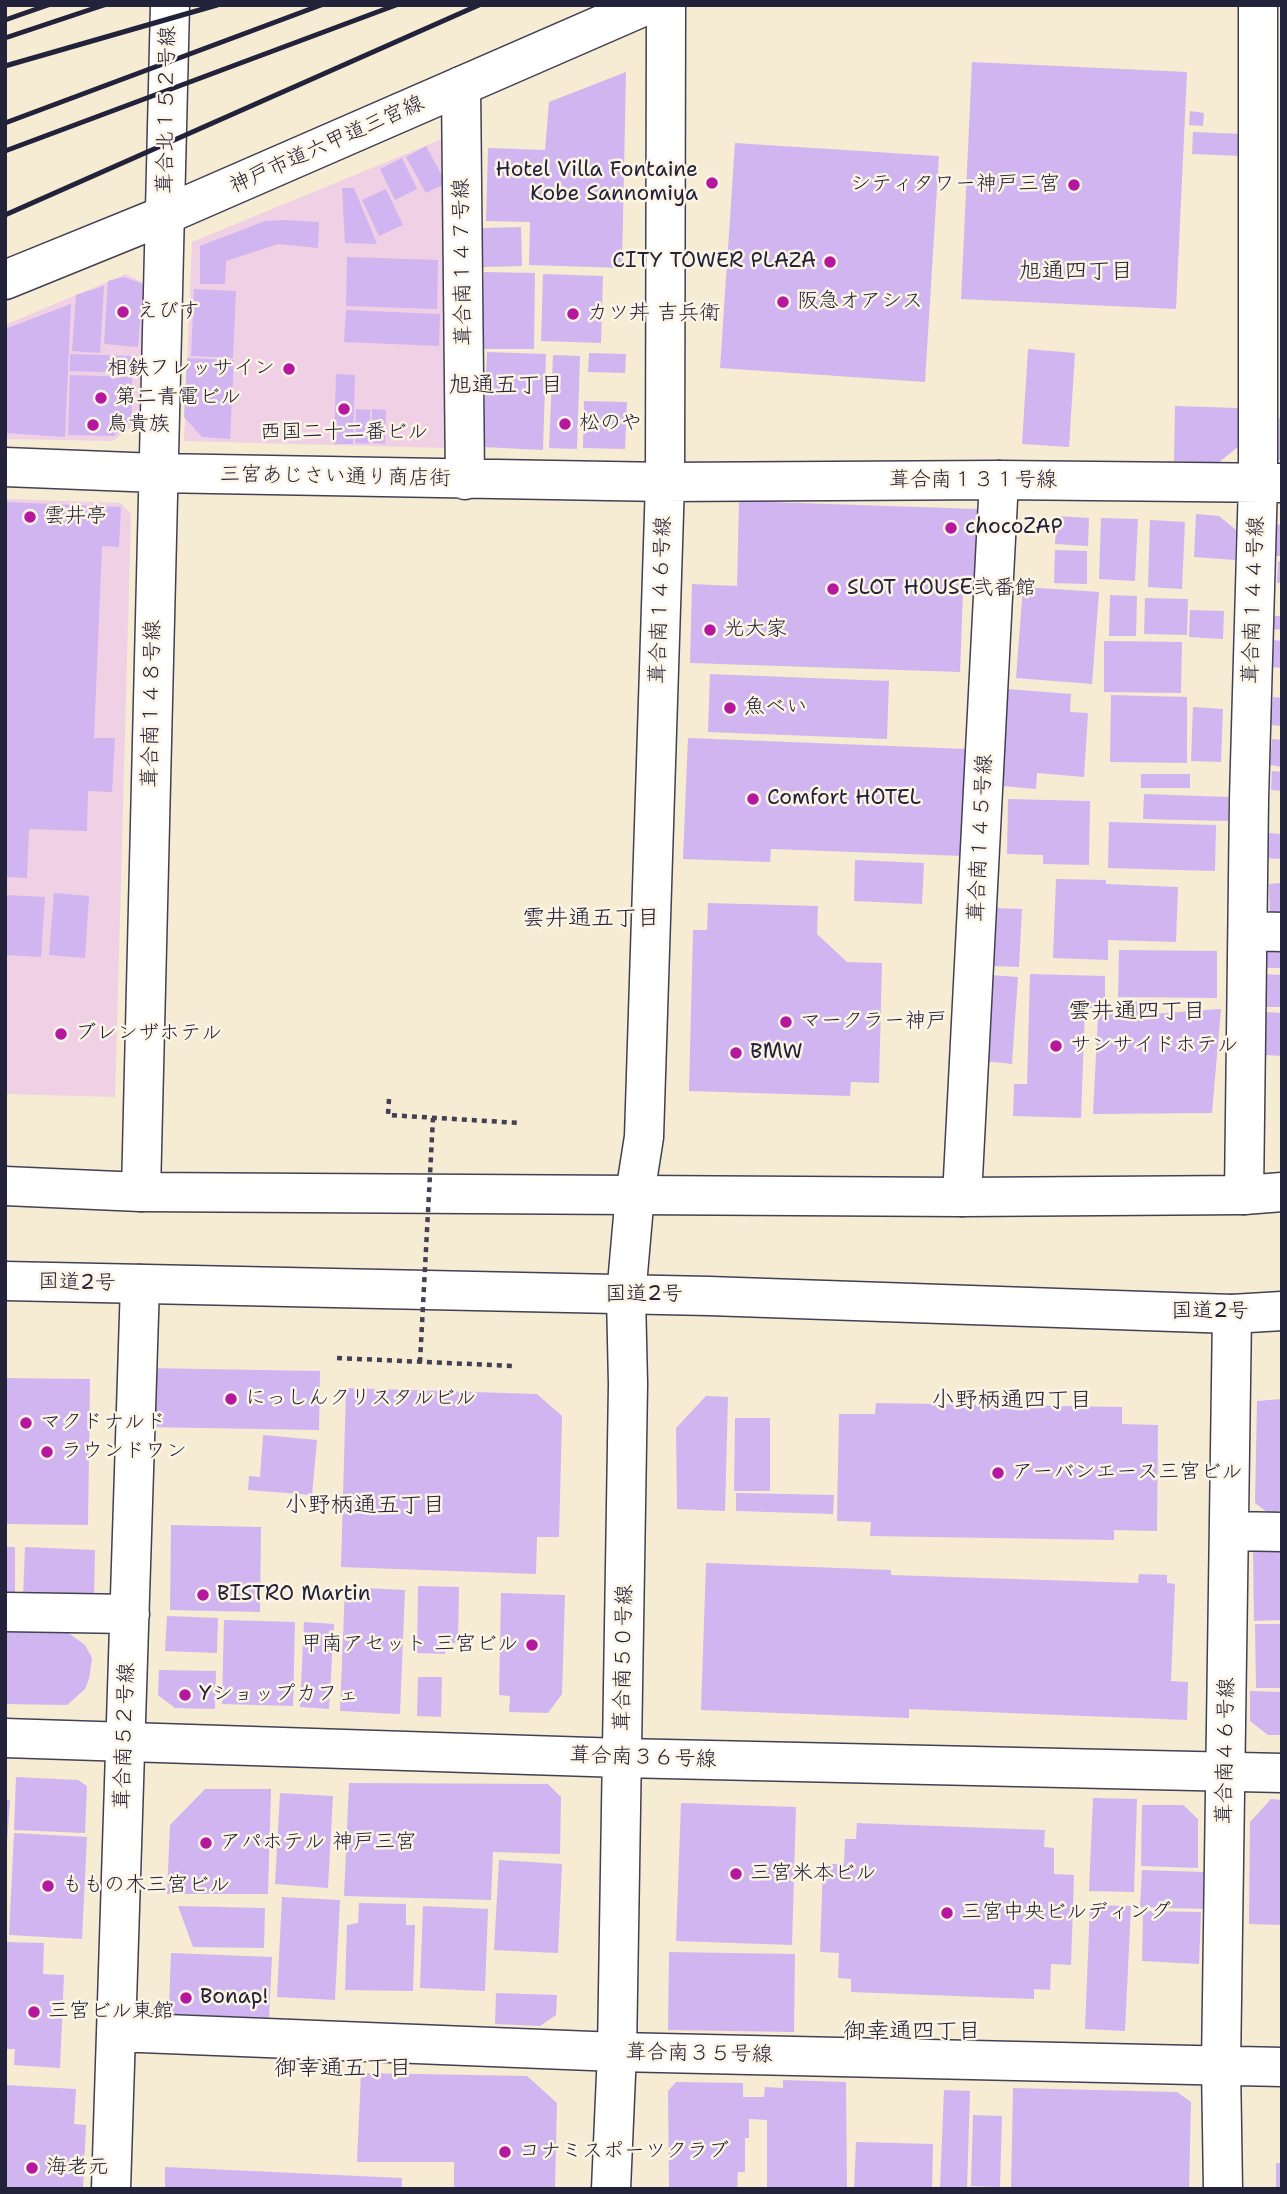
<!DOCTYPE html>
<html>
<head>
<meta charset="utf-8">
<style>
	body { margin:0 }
	#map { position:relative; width:1287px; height:2194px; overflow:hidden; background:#f6ebd3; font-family:"Shantell Sans",sans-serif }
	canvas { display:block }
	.frame { position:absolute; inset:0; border:7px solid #22223b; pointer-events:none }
</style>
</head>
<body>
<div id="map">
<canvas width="1287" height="2194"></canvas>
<div class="frame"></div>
</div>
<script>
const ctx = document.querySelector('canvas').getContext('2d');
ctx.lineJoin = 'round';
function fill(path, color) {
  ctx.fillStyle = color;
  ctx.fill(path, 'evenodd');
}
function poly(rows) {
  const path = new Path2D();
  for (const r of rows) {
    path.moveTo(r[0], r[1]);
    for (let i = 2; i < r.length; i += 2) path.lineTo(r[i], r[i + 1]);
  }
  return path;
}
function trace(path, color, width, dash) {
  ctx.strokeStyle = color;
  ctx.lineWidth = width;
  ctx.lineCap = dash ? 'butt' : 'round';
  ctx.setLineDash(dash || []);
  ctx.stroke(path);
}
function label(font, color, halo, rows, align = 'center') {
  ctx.font = font + ' "Shantell Sans","Klee One",sans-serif';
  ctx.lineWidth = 5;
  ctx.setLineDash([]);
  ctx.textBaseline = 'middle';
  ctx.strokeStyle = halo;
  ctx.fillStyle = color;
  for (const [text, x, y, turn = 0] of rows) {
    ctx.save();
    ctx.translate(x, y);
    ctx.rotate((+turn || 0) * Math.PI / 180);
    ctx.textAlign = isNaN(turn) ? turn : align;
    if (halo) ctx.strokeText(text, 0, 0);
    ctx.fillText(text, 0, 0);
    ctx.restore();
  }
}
const built = poly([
	[447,137,449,439,444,448,184,441,192,242],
	[126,274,145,284,139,420,113,441,5,439,5,325],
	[5,499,121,503,131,514,115,1097,5,1094]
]);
const building = poly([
	[972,62,1187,72,1176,309,961,299],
	[626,72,622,268,529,265,530,222,486,221,488,148,545,150,549,102],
	[1190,111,1204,113,1203,126,1189,125],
	[1193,132,1242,134,1241,156,1192,154],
	[735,143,939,156,925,382,720,368],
	[426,146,446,183,426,193,406,157],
	[402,158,417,189,395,200,380,169],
	[342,188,354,188,377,244,345,243],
	[386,189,403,225,379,236,362,200],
	[283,220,319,222,318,248,278,244,226,261,225,284,200,284,200,246,265,221],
	[521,227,522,266,483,267,482,228],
	[347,257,438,260,437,309,346,306],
	[484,272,535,273,534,349,482,349],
	[543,274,603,276,601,343,541,341],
	[124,277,143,284,138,347,104,344,108,281],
	[104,286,100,353,72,351,76,295],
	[194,289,236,291,233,358,191,356],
	[71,304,65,437,5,433,5,329],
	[346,310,440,314,439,346,344,342],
	[1028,349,1075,353,1069,447,1022,444],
	[487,352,546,354,543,450,483,447],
	[589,353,626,354,625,373,588,372],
	[70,354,136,356,136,373,70,371],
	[553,355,580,356,577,449,549,448],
	[187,358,234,360,230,439,202,437,184,417],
	[336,374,355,375,353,444,334,444],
	[70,375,132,377,132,418,114,436,68,435],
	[584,401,627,402,625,449,583,448],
	[1175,406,1238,408,1239,446,1218,463,1174,461],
	[356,409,370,410,369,444,355,443],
	[372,409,386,410,385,444,371,443],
	[1279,418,1282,418,1282,460,1278,460],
	[739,501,978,509,975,592,963,592,960,672,690,663,692,584,737,586],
	[5,502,121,507,119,547,102,546,94,738,115,738,112,792,88,791,87,831,29,829,27,878,5,877],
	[1196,514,1219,516,1236,530,1235,560,1194,557],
	[1057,516,1089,518,1088,546,1055,544],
	[1101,518,1138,519,1135,581,1099,579],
	[1150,520,1185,522,1182,589,1148,587],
	[1276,524,1282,525,1282,556,1275,556],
	[1055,550,1087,551,1087,584,1054,583],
	[1278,561,1282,562,1282,583,1277,583],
	[1023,587,1099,592,1092,684,1016,678],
	[1110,595,1137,596,1136,636,1109,636],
	[1145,598,1188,599,1187,635,1144,634],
	[1190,610,1224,611,1223,639,1189,637],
	[1274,616,1282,616,1282,630,1273,629],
	[1274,640,1282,641,1282,668,1271,667],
	[1104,641,1182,642,1181,693,1104,692],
	[710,674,889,681,887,739,708,732],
	[1008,689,1071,694,1070,712,1088,713,1084,777,1037,773,1036,789,1002,786],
	[1111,695,1187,697,1187,763,1110,762],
	[1273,697,1282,698,1282,726,1270,725],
	[1193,707,1223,709,1221,762,1191,761],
	[688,738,967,749,963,856,771,849,770,862,683,859],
	[1272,739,1282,740,1282,767,1270,765],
	[1272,771,1282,772,1282,791,1271,790],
	[1141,774,1190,774,1190,788,1141,788],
	[1144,794,1228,797,1228,821,1143,819],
	[1008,799,1090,801,1089,865,1043,864,1043,855,1007,854],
	[1109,822,1216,825,1215,871,1108,868],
	[1268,833,1282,834,1282,859,1266,858],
	[855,860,924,863,922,904,854,901],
	[1056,879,1106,880,1106,884,1178,887,1176,942,1108,940,1108,960,1053,958],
	[1282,883,1282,919,1270,919,1269,884],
	[54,893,89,896,85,958,49,955],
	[5,895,45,897,41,957,5,955],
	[708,903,818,906,817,934,847,962,882,963,879,1083,851,1082,850,1096,689,1091,693,930,707,930],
	[994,908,1022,909,1019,967,990,966],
	[1266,948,1282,949,1282,968,1265,968],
	[1119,950,1217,951,1217,998,1118,997],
	[1030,974,1105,976,1105,1008,1085,1008,1081,1118,1013,1116,1014,1084,1027,1084],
	[1263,974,1282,975,1282,1007,1262,1007],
	[990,975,1018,977,1012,1064,984,1061],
	[1153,1000,1152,1014,1221,1009,1212,1113,1093,1114,1098,1015,1120,1014,1121,1003],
	[1266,1012,1282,1013,1282,1056,1265,1055],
	[144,1368,320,1371,319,1430,143,1427],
	[5,1378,90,1379,88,1525,5,1524],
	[346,1388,537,1394,562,1416,559,1537,537,1537,536,1574,341,1567],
	[706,1396,728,1397,725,1511,677,1509,676,1428],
	[1282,1399,1282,1509,1278,1512,1267,1512,1255,1503,1257,1401],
	[876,1403,1122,1407,1122,1424,1158,1425,1157,1531,1114,1530,1114,1540,870,1536,871,1522,837,1521,839,1414,875,1414],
	[735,1418,770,1418,770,1491,734,1491],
	[263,1435,317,1440,312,1495,248,1490,249,1476,260,1477],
	[736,1493,834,1495,833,1514,736,1511],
	[171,1525,261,1527,260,1612,170,1610],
	[1282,1545,1282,1620,1254,1621,1253,1546],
	[5,1547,15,1547,15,1602,5,1602],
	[25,1547,95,1550,94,1600,23,1598],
	[706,1563,891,1570,891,1575,1138,1583,1139,1574,1167,1575,1167,1583,1175,1584,1171,1681,1188,1682,1187,1720,909,1709,909,1718,701,1710],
	[418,1586,459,1587,458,1643,445,1643,445,1654,417,1653],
	[345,1587,405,1590,400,1714,340,1711],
	[501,1593,565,1595,562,1694,548,1713,509,1712,510,1696,499,1695],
	[167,1616,218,1618,217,1653,165,1651],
	[224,1620,295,1622,293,1706,222,1704],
	[304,1622,334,1624,329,1709,300,1707],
	[1255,1624,1282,1624,1282,1688,1256,1688],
	[5,1632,67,1632,85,1645,92,1658,89,1679,85,1689,67,1705,5,1704],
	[159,1670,216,1671,215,1709,175,1708,158,1695],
	[418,1677,442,1677,441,1717,417,1716],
	[1250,1691,1282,1692,1282,1735,1268,1735,1250,1721],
	[16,1777,78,1780,87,1786,85,1833,14,1830],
	[349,1783,548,1784,561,1797,560,1854,493,1852,491,1900,344,1896],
	[205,1789,271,1789,268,1894,167,1894,170,1825],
	[280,1793,333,1796,328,1888,275,1884],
	[1093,1798,1137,1799,1134,1892,1089,1891],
	[1271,1799,1282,1800,1282,1925,1249,1924,1250,1822],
	[5,1800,10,1800,7,1843,5,1843],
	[681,1803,796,1807,792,1945,676,1941],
	[1142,1805,1183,1805,1198,1819,1198,1868,1141,1866],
	[857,1823,1045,1830,1044,1847,1054,1848,1054,1874,1074,1875,1071,1965,1051,1964,1050,1990,1034,1989,1034,1999,851,1992,851,1979,838,1978,839,1953,820,1952,823,1864,844,1864,845,1839,856,1839],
	[14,1833,87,1837,82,1939,9,1935],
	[499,1860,562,1864,558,1953,494,1950],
	[1142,1870,1204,1872,1203,1909,1140,1907],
	[282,1897,340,1900,335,2000,277,1997],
	[359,1903,406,1904,406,1925,415,1925,413,1991,345,1990,347,1925,358,1923],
	[1090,1905,1131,1906,1125,2031,1085,2029],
	[178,1906,265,1908,264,1948,193,1947],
	[423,1906,488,1909,485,1991,420,1988],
	[1143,1911,1201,1912,1199,1964,1142,1961],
	[5,1942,44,1943,43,1974,64,1975,60,2068,14,2065,15,2049,5,2049],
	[669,1952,795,1954,794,2032,668,2030],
	[171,1953,272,1957,269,2018,175,2014,169,2006],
	[496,1993,557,1995,556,2015,540,2026,495,2024],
	[361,2073,527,2076,557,2103,555,2189,454,2189,454,2162,357,2162],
	[783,2080,846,2082,847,2189,767,2189,767,2120,749,2119,749,2138,745,2138,745,2172,738,2172,737,2189,669,2188,668,2091,676,2082,743,2083,743,2097,764,2097,765,2087,783,2088],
	[5,2085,76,2089,74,2124,86,2125,83,2189,5,2189],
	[1013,2088,1177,2092,1191,2102,1189,2189,1011,2189],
	[944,2090,970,2091,967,2189,940,2189],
	[973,2115,1002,2116,1000,2187,971,2186],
	[856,2142,933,2144,932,2189,854,2189],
	[1276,2163,1282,2163,1282,2189,1276,2189],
	[165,2167,402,2178,402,2189,165,2189]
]);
const path = poly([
	[389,1099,388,1115,520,1123],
	[337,1358,514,1366]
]);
const street = poly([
	[461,86,465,480],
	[5,467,157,473,665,482,999,480,1282,483],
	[1249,931,1282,932],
	[141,1192,170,5],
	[635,1194,644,1137,665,482,666,5],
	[1244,1195,1249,799,1258,482,1258,5],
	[962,1197,999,480],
	[1230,1531,1282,1532],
	[5,1612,130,1614],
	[116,2032,617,2052,1282,2067],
	[111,2189,140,1284],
	[1223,2189,1221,2066,1232,1314]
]);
const secondary = poly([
	[5,280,165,215,647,5],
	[5,1738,622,1758,1282,1773],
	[611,2189,617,2052,628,1384,626,1296,635,1194]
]);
const highway = poly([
	[5,1186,141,1192,962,1197,1244,1195,1282,1192],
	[5,1281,709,1296,1232,1314,1282,1311]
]);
const rail = poly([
	[5,20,48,5],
	[5,38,104,5],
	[5,66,217,5],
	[5,123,321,5],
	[5,151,396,5],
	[5,215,479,5]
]);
const pathBridge = poly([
	[420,1362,433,1118]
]);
const markers = [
	[712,183,7,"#b5179e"],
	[1074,185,7,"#b5179e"],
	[830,262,7,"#b5179e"],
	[783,302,7,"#b5179e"],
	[123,312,7,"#b5179e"],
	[573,314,7,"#b5179e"],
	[289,369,7,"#b5179e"],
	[101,398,7,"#b5179e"],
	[344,409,7,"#b5179e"],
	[565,424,7,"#b5179e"],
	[93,425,7,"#b5179e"],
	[30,517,7,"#b5179e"],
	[951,528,7,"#b5179e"],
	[833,589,7,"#b5179e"],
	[710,630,7,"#b5179e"],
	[730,708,7,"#b5179e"],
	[753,799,7,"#b5179e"],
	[786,1022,7,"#b5179e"],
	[61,1034,7,"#b5179e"],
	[1056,1046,7,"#b5179e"],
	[736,1053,7,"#b5179e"],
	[231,1399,7,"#b5179e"],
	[26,1423,7,"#b5179e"],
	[47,1452,7,"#b5179e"],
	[998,1473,7,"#b5179e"],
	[203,1595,7,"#b5179e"],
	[532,1645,7,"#b5179e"],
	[185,1695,7,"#b5179e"],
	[206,1843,7,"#b5179e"],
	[736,1874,7,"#b5179e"],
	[48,1886,7,"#b5179e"],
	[947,1913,7,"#b5179e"],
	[186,1998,7,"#b5179e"],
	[34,2012,7,"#b5179e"],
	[505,2152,7,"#b5179e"],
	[32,2168,7,"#b5179e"]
];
const streetNames = [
	["葺合北１５２号線",167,110,-89],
	["神戸市道六甲道三宮線",327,145,-24],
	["葺合南１４７号線",463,262,-91],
	["三宮あじさい通り商店街",335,477,1],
	["葺合南１３１号線",973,481],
	["葺合南１４６号線",661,600,-88],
	["葺合南１４４号線",1254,600,-88],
	["葺合南１４８号線",152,704,-89],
	["葺合南１４５号線",981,838,-87],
	["国道2号",77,1283,1],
	["国道2号",644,1295],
	["国道2号",1210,1312],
	["葺合南５０号線",624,1658,-89],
	["葺合南５２号線",125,1736,-88],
	["葺合南４６号線",1226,1751,-89],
	["葺合南３６号線",643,1758,2],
	["葺合南３５号線",699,2054,1]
];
const poiNames = [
	["Hotel Villa Fontaine",698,171,"right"],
	["Kobe Sannomiya",698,195,"right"],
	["シティタワー神戸三宮",1060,185,"right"],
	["CITY TOWER PLAZA",816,262,"right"],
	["阪急オアシス",797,302],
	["えびす",137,312],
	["カツ丼 吉兵衛",587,314],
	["相鉄フレッサイン",275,369,"right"],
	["第二青電ビル",115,398],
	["松のや",579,424],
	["鳥貴族",107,425],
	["西国二十二番ビル",344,433,"center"],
	["雲井亭",44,517],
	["chocoZAP",965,528],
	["SLOT HOUSE弐番館",847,589],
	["光大家",724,630],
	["魚べい",744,708],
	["Comfort HOTEL",767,799],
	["マークラー神戸",800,1022],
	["ブレンザホテル",75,1034],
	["サンサイドホテル",1070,1046],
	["BMW",750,1053],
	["にっしんクリスタルビル",245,1399],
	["マクドナルド",40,1423],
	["ラウンドワン",61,1452],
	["アーバンエース三宮ビル",1012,1473],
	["BISTRO Martin",217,1595],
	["甲南アセット 三宮ビル",518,1645,"right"],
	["Yショップカフェ",199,1695],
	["アパホテル 神戸三宮",220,1843],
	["三宮米本ビル",750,1874],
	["ももの木三宮ビル",62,1886],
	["三宮中央ビルディング",961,1913],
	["Bonap!",200,1998],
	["三宮ビル東館",48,2012],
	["コナミスポーツクラブ",519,2152],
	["海老元",46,2168]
];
const neighbourhoodNames = [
	["旭通四丁目",1076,272],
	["旭通五丁目",506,386],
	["雲井通五丁目",591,919],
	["雲井通四丁目",1137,1012],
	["小野柄通四丁目",1012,1401],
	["小野柄通五丁目",365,1506],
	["御幸通四丁目",912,2032],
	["御幸通五丁目",343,2069]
];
fill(built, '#f0d0e5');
fill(building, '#d1b5f0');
trace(street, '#424052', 41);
trace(secondary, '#424052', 41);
trace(highway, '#424052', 41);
trace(path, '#424052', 4.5, [5, 5]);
trace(street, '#fff', 38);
trace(secondary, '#fff', 38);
trace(highway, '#fff', 38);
trace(rail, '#22223b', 5);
trace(pathBridge, '#424052', 4.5, [5, 5]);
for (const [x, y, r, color] of markers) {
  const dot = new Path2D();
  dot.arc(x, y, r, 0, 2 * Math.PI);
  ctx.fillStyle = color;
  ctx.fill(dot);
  trace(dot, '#fcf5e5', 2.5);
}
label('21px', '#22223b', '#fcf5e5', streetNames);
label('21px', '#22223b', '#fcf5e5', poiNames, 'left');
label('23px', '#22223b', '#fcf5e5', neighbourhoodNames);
</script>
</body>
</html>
